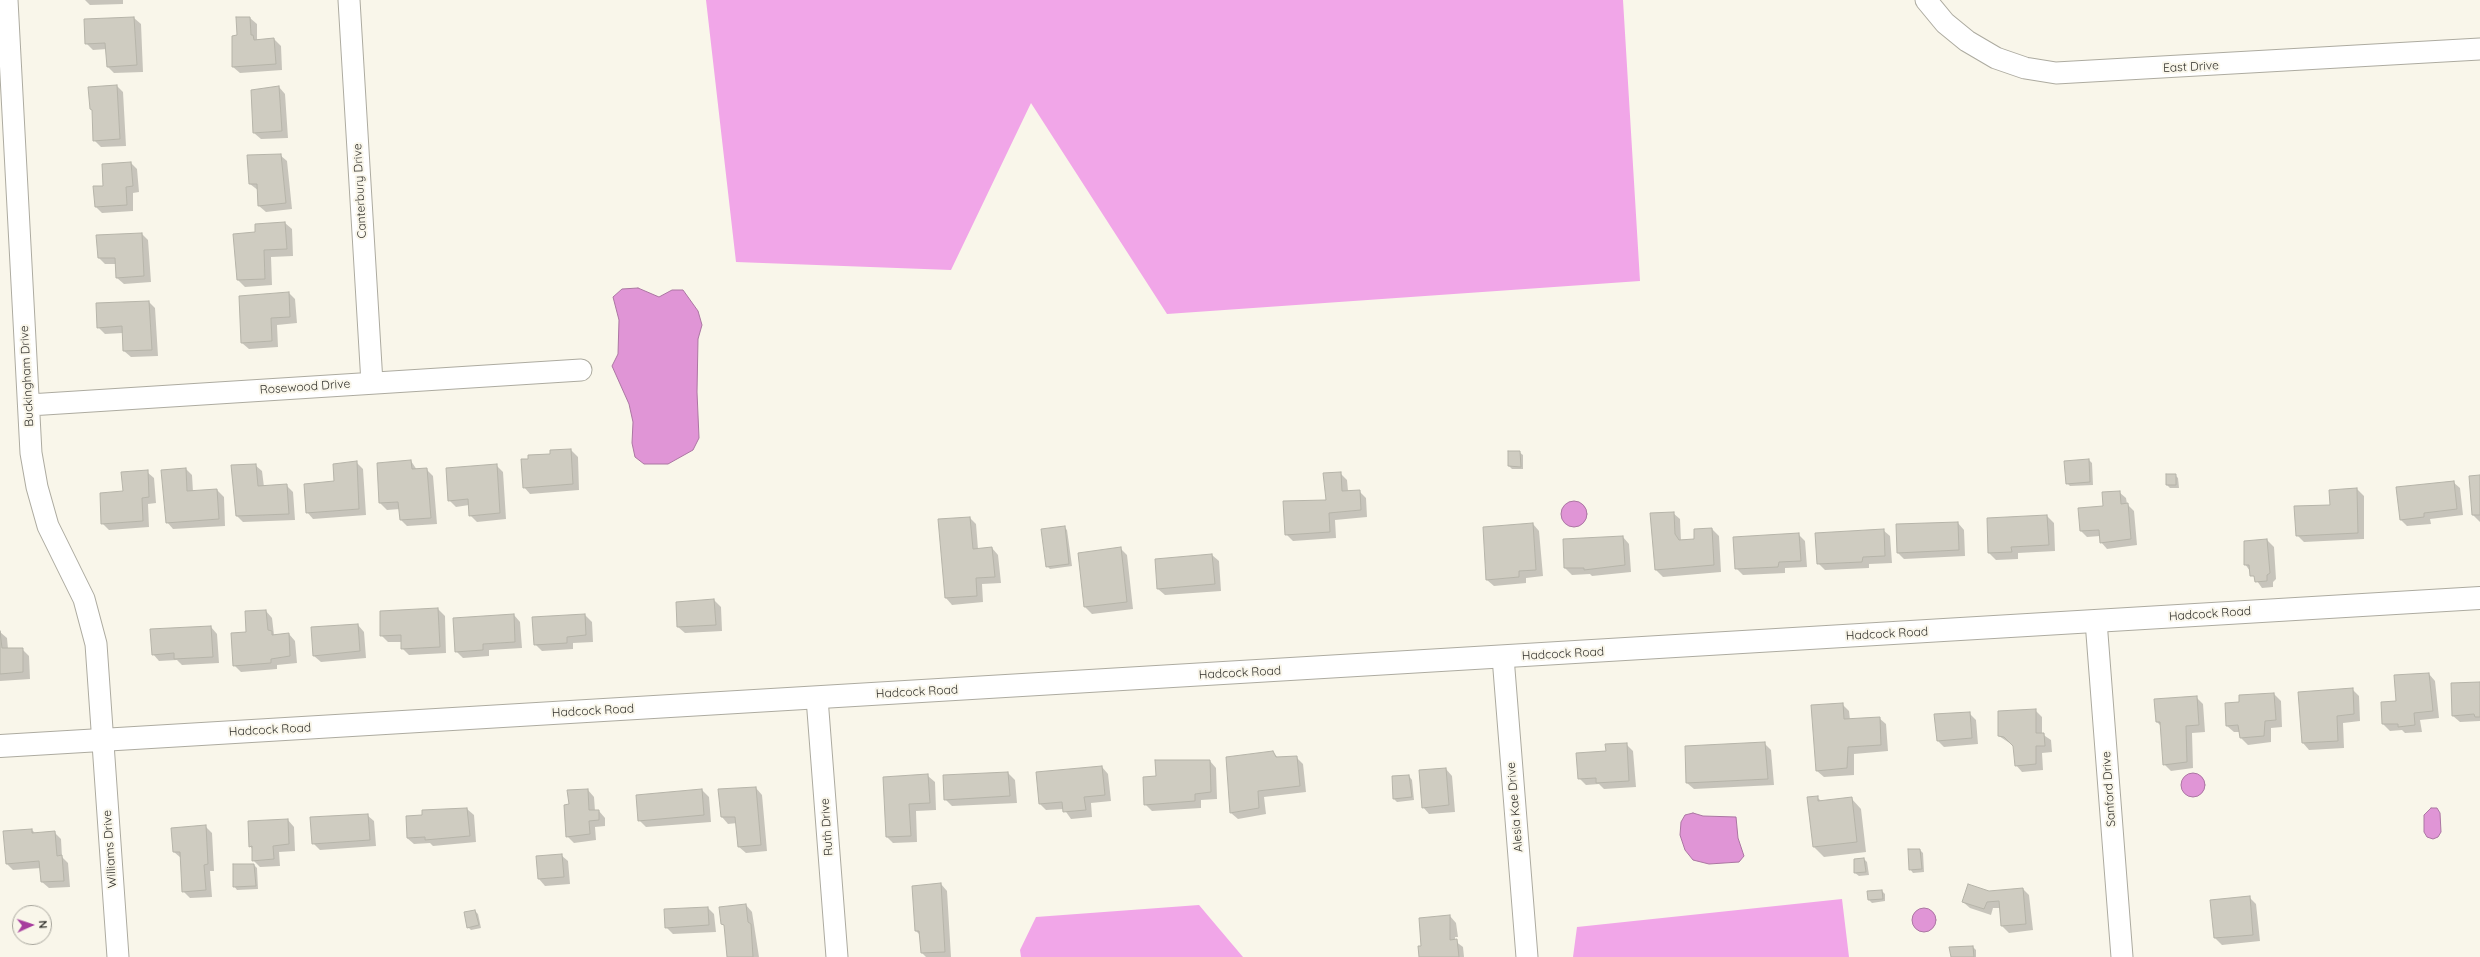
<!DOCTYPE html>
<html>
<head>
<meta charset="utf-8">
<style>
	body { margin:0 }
	#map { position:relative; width:2480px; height:957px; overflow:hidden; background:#f9f6ea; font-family:Quicksand,sans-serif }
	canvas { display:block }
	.north { position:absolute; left:12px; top:905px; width:40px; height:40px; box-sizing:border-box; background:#f9f6ea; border:1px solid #a8a69d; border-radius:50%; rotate:87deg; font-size:11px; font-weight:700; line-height:16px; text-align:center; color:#2f2e29 }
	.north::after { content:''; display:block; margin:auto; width:14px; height:18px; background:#a73d9e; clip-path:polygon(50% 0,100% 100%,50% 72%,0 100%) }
</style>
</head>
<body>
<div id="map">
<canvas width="2480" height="957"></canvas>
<div class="north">N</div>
</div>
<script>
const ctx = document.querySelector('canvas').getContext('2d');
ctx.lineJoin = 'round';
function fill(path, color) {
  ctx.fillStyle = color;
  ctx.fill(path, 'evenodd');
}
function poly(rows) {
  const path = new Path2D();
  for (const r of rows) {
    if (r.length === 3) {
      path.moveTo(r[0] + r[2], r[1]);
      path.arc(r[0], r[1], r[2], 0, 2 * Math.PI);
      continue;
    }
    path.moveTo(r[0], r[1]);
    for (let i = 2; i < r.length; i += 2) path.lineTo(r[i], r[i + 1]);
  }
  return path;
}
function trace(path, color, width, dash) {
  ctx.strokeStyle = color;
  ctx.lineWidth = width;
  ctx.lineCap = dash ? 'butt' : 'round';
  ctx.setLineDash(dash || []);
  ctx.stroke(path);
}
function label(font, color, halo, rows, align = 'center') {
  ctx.font = font + ' Quicksand,sans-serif';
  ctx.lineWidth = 4;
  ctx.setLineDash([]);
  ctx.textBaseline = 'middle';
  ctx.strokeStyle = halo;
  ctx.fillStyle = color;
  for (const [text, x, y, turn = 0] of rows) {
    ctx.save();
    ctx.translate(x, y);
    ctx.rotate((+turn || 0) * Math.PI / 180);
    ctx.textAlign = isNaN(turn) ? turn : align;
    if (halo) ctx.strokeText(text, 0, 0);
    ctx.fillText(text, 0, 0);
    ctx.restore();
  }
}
const forest = poly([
	[706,0,1623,0,1640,281,1167,314,1031,103,951,270,736,262],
	[1842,899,1849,957,1573,957,1577,927],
	[1199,905,1243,957,1021,957,1020,950,1036,917]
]);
const water = poly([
	[638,288,659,297,672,290,683,290,698,311,702,325,698,339,697,392,699,438,693,450,668,464,644,464,635,457,632,443,633,422,629,404,612,366,618,354,619,320,613,297,622,289,638,288],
	[1574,514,13],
	[2193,785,12],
	[2431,808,2437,808,2440,813,2441,832,2438,837,2433,839,2427,837,2424,832,2424,815,2431,808],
	[1693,813,1703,816,1736,817,1738,838,1744,856,1739,862,1709,864,1693,860,1685,850,1680,835,1681,822,1685,815,1693,813],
	[1924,920,12]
]);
const shadow = poly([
	[85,0,123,0,123,4,90,5],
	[134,18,141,24,143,72,114,73,108,67,107,49,93,50,86,43],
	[250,18,257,24,257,41,274,39,281,46,282,70,240,73,233,67,238,36],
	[117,86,123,92,126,146,101,147,94,140],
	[279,87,285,94,288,138,261,139,254,133],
	[280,155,287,161,292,209,266,212,259,206,259,191,250,184],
	[131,163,137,169,139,192,133,193,133,211,102,213,96,207,104,187],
	[285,223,292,229,293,256,271,257,272,285,245,287,238,280,234,235,256,233,256,225],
	[142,234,148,240,151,282,124,284,117,278,117,264,105,264,99,258],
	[289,293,295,299,297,323,277,325,278,347,249,349,242,343],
	[149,302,155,308,158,356,131,357,124,351,123,333,105,334,98,327],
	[571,450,578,457,579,490,530,494,524,487,551,455,551,451],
	[1519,452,1523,455,1523,469,1512,469,1509,466],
	[2089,460,2092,463,2093,485,2070,486,2067,483],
	[411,461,417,470,426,469,433,476,437,524,407,526,401,520,400,509,387,510,380,503],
	[356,462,363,469,366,515,313,519,307,512],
	[255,465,262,471,264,487,286,485,293,492,295,520,243,522,237,516],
	[496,465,503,472,506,519,477,522,470,515,469,505,456,507,449,500],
	[186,469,192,475,193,492,217,490,224,497,225,526,173,529,167,522],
	[147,472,154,478,156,503,148,504,149,527,109,530,102,523,124,492],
	[1340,473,1347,480,1348,491,1359,491,1366,498,1367,517,1335,520,1336,538,1293,541,1286,534,1327,501],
	[2167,475,2175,475,2178,478,2179,488,2170,488,2167,485],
	[2480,476,2480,522,2473,515],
	[2453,482,2460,488,2463,515,2430,519,2431,524,2407,526,2400,519],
	[2357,489,2364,496,2364,539,2304,542,2297,535,2331,505,2330,491],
	[2119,492,2126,498,2127,504,2134,511,2137,545,2107,549,2101,542,2100,536,2087,537,2081,531],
	[1673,513,1680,519,1681,541,1695,540,1712,529,1719,536,1721,572,1663,577,1656,570,1651,514],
	[2047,516,2054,523,2055,551,2018,553,2018,559,1996,560,1989,553,1988,519],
	[970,518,976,524,978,549,992,548,998,555,1001,583,982,584,983,602,952,605,946,598],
	[1958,523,1964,530,1965,556,1904,559,1898,553],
	[1533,524,1539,531,1543,576,1526,578,1526,583,1494,586,1487,580],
	[1064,527,1067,530,1072,566,1050,569,1047,566],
	[1883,530,1890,536,1892,563,1869,564,1869,568,1825,570,1818,563],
	[1798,534,1805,541,1807,567,1785,568,1785,573,1743,575,1736,568],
	[1623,537,1629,544,1631,572,1592,576,1590,574,1572,575,1565,568,1564,540],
	[2267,540,2274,547,2276,579,2273,582,2273,587,2262,588,2245,564],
	[1121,549,1127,555,1133,609,1092,614,1085,607],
	[1212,555,1219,561,1221,591,1165,595,1158,589,1156,560],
	[714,600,721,607,722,631,685,633,678,627],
	[438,609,445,616,446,653,409,655,402,648,402,642,388,642,381,635],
	[266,611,272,618,274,635,289,634,295,641,297,663,277,665,277,669,241,672,234,665,247,633],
	[514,615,520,622,522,648,489,650,489,656,463,658,456,651],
	[585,615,592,622,593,642,573,643,573,649,542,651,535,644],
	[358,625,364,632,366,658,321,662,314,656],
	[211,627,217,634,219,663,182,665,177,660,159,661,153,654],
	[0,632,7,638,8,649,22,649,29,656,30,679,0,681],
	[2429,674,2435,681,2439,718,2420,720,2422,732,2405,733,2402,730,2390,731,2383,724,2397,702],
	[2480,683,2480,721,2460,722,2453,716],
	[2352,689,2359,696,2360,721,2343,723,2344,748,2309,750,2303,743],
	[2274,694,2281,701,2282,727,2271,728,2271,742,2248,745,2241,738,2240,732,2234,732,2227,726,2240,703],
	[2196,697,2203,704,2205,732,2192,733,2193,768,2171,771,2164,764,2161,726,2157,722],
	[1842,704,1849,711,1850,720,1879,718,1886,724,1888,751,1854,754,1854,775,1824,777,1817,771],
	[2035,710,2042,717,2042,734,2051,740,2052,752,2042,753,2043,770,2022,772,2016,765,2014,746,1999,736],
	[1969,713,1976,720,1978,744,1944,747,1938,741],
	[1764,743,1771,750,1774,785,1694,789,1687,783],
	[1626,744,1633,751,1636,787,1604,789,1599,784,1586,785,1579,778,1607,752],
	[1273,752,1278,758,1296,757,1303,764,1306,792,1264,797,1266,814,1238,819,1231,813],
	[1210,761,1216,768,1217,799,1201,800,1201,808,1152,811,1145,804,1157,777],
	[1102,767,1108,774,1111,801,1091,803,1092,817,1071,819,1064,809,1046,810,1040,804],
	[1446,769,1452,776,1455,812,1429,814,1423,807],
	[1008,773,1015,780,1017,803,952,806,945,799],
	[928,776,935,782,936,810,916,811,917,842,893,843,887,837],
	[1409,776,1412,780,1414,800,1397,802,1394,799],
	[756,788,762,795,767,851,746,853,739,847,737,823,728,824,722,817],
	[588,790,594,797,595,811,599,811,605,818,605,826,595,827,596,840,574,843,567,836,570,805],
	[702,790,709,797,711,822,646,827,639,820],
	[1817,797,1822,802,1851,798,1861,809,1866,852,1824,857,1814,847],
	[467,809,474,815,476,842,433,846,430,843,414,844,407,838,423,816],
	[367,815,374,821,376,846,320,850,313,843],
	[288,820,294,827,295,851,279,852,280,866,260,867,253,860,253,850,250,846],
	[205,826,212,833,214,871,210,871,212,897,190,898,183,891,181,858,174,852],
	[32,830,35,833,54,832,61,839,62,857,68,863,70,887,49,888,42,882,41,868,13,870,7,864],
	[1920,850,1923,853,1924,872,1913,873,1910,869],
	[561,855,568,861,570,884,545,886,539,879,537,857],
	[1864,859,1867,862,1869,875,1859,876,1855,873,1855,860],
	[254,865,257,868,258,889,237,890,234,886],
	[941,884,947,891,951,957,926,957,922,953,920,935,916,931],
	[2023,889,2029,895,2033,930,2009,933,2002,926,2000,908,1993,908,1991,915,1970,908,1963,902,1989,892],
	[1882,891,1885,894,1885,901,1872,903,1869,900],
	[2249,897,2256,904,2260,941,2222,945,2215,938,2212,901],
	[746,905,752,912,759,957,728,957],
	[708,908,714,914,716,932,673,934,666,927],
	[475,911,478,914,481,928,471,930,468,927],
	[1450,916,1456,923,1458,937,1455,937,1455,941,1463,947,1464,957,1420,957,1423,947],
	[1973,947,1976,950,1976,957,1952,957]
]);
const building = poly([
	[134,17,137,65,107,67,105,43,85,44,84,19,134,17],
	[236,17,250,17,251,35,253,35,254,40,274,38,276,64,232,67,232,36,237,35,236,17],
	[117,85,120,139,93,141,92,110,90,109,88,87,117,85],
	[279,86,282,131,253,133,251,90,279,86],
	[281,154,286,203,258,206,257,184,249,184,247,155,281,154],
	[131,162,133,186,126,187,127,205,95,207,93,186,103,186,102,164,131,162],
	[285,222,287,249,264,250,265,279,237,280,233,234,255,232,255,224,285,222],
	[142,233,144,276,116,278,115,258,98,258,96,235,142,233],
	[289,292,290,317,271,318,272,341,241,343,239,296,289,292],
	[149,301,152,350,123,351,122,326,97,328,96,303,149,301],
	[571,449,573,484,523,488,521,459,528,459,528,455,550,454,550,450,571,449],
	[1508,451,1520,451,1521,467,1508,466,1508,451],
	[2089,459,2090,482,2066,484,2064,461,2089,459],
	[411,460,412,469,427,468,431,518,400,520,398,502,379,503,377,463,411,460],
	[357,461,359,509,306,513,304,484,334,481,333,464,357,461],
	[256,464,258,486,287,484,289,514,236,516,231,465,256,464],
	[497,464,500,513,469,516,468,499,448,501,446,468,497,464],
	[186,468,187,491,217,489,219,519,166,523,161,470,186,468],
	[148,470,149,497,142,498,143,521,101,524,100,493,123,491,121,472,148,470],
	[1341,472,1342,491,1360,490,1361,510,1329,513,1330,532,1285,535,1283,501,1326,500,1323,473,1341,472],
	[2166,474,2176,474,2176,485,2166,485,2166,474],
	[2480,475,2480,515,2472,515,2469,476,2480,475],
	[2454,481,2457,509,2424,513,2424,517,2400,520,2396,487,2454,481],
	[2357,488,2358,533,2296,536,2294,506,2330,505,2329,490,2357,488],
	[2120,491,2121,504,2128,503,2131,539,2100,543,2099,530,2080,531,2078,508,2103,506,2102,492,2120,491],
	[1674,512,1675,534,1679,540,1694,539,1694,529,1712,528,1714,565,1655,570,1650,513,1674,512],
	[2047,515,2049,545,2011,547,2012,552,1988,553,1987,518,2047,515],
	[970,517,973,549,992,547,995,577,976,578,977,596,945,598,938,519,970,517],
	[1958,522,1959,550,1897,553,1896,524,1958,522],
	[1533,523,1536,570,1519,571,1519,577,1486,580,1483,527,1533,523],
	[1065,526,1069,564,1046,567,1041,529,1065,526],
	[1884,529,1885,556,1863,557,1862,562,1817,564,1815,533,1884,529],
	[1799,533,1801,561,1779,562,1778,567,1735,569,1733,537,1799,533],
	[1623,536,1625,565,1584,570,1584,568,1564,568,1563,539,1623,536],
	[2267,539,2270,573,2267,575,2267,581,2255,582,2254,576,2250,576,2249,565,2244,565,2244,541,2267,539],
	[1121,547,1127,602,1084,607,1078,553,1121,547],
	[1212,554,1215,584,1157,589,1155,559,1212,554],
	[714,599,716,625,677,627,676,602,714,599],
	[438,608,440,647,401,649,401,635,380,636,380,611,438,608],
	[266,610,268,630,272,631,272,635,289,633,290,656,271,659,271,663,233,666,231,633,246,632,245,611,266,610],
	[514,614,515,642,483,644,483,650,455,652,453,618,514,614],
	[585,614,586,635,567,637,567,643,534,645,532,617,585,614],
	[358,624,360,651,313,656,311,627,358,624],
	[211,626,213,657,174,659,174,653,152,655,150,629,211,626],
	[0,631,2,648,23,648,23,672,0,674,0,631],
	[2429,673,2433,711,2414,713,2415,725,2398,727,2398,724,2382,724,2381,702,2396,701,2394,675,2429,673],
	[2480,682,2480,717,2475,717,2474,714,2452,716,2451,683,2480,682],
	[2353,688,2354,714,2337,716,2338,741,2302,743,2298,692,2353,688],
	[2274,693,2276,720,2265,721,2264,736,2240,738,2238,725,2226,726,2225,703,2239,702,2239,695,2274,693],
	[2197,696,2199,725,2186,726,2187,762,2163,765,2160,722,2156,722,2154,699,2197,696],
	[1843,703,1844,719,1880,717,1881,745,1848,747,1847,768,1816,771,1811,705,1843,703],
	[2036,709,2036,733,2044,733,2045,746,2036,746,2036,764,2015,766,2013,746,2004,737,1998,736,1998,711,2036,709],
	[1970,712,1972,738,1937,741,1934,714,1970,712],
	[1765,742,1768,779,1686,783,1685,746,1765,742],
	[1627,743,1629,781,1596,783,1596,778,1578,779,1576,753,1606,751,1605,744,1627,743],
	[1273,751,1276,757,1297,756,1300,786,1258,791,1259,808,1230,813,1226,757,1273,751],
	[1155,760,1210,760,1211,792,1195,794,1195,801,1144,805,1143,777,1156,776,1155,760],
	[1102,766,1105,795,1084,797,1086,810,1063,812,1062,802,1039,804,1036,772,1102,766],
	[1446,768,1449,805,1422,808,1419,770,1446,768],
	[1008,772,1010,796,944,800,943,775,1008,772],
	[928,774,930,803,909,804,911,836,886,837,883,777,928,774],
	[1409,775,1412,797,1393,799,1392,776,1409,775],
	[756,787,761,845,738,847,735,817,721,817,718,789,756,787],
	[588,789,589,810,599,810,599,820,589,821,590,834,566,837,564,805,569,804,567,790,588,789],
	[702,789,704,815,638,821,636,795,702,789],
	[1818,796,1818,801,1852,797,1857,842,1813,847,1807,797,1818,796],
	[467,808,470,836,425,840,425,837,407,838,406,816,422,815,422,810,467,808],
	[368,814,370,840,312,844,310,817,368,814],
	[288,819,289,844,273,846,274,859,252,861,252,846,249,847,248,821,288,819],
	[206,825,208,864,204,865,206,890,182,892,180,852,173,852,171,828,206,825],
	[32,829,32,833,55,831,57,856,62,855,64,881,41,882,39,861,6,864,3,831,32,829],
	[1908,849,1920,849,1922,869,1909,870,1908,849],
	[562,854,564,877,538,879,536,856,562,854],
	[1864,858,1866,872,1854,873,1854,859,1864,858],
	[233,864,254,864,256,886,233,887,233,864],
	[941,883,945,952,921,953,919,931,915,931,912,886,941,883],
	[1968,884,1989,891,2023,888,2026,924,2001,926,1999,901,1987,902,1984,909,1962,902,1968,884],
	[1882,890,1883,899,1868,900,1867,891,1882,890],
	[2250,896,2253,935,2214,938,2210,900,2250,896],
	[746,904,748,922,751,924,753,957,727,957,724,925,721,924,719,907,746,904],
	[708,907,709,925,665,928,664,909,708,907],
	[475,910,479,925,467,928,464,912,475,910],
	[1450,915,1450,940,1457,939,1459,957,1419,957,1418,946,1421,946,1419,918,1450,915],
	[1973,946,1974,957,1951,957,1949,947,1973,946]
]);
const street = poly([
	[7,0,31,453,37,487,48,526,84,599,96,644,118,957],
	[349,0,372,383],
	[1926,0,1945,23,1967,41,1996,58,2025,68,2056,73,2480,49],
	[29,405,581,370],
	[2096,621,2122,957],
	[1503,657,1527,957],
	[817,698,837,957]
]);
const secondary = poly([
	[0,746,2480,598]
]);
const streetNames = [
	["East Drive",2191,67,-3],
	["Canterbury Drive",360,191,-93],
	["Buckingham Drive",27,376,-93],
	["Rosewood Drive",305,387,-4],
	["Hadcock Road",2210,614,-4],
	["Hadcock Road",1887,634,-3],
	["Hadcock Road",1563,654,-3],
	["Hadcock Road",1240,673,-3],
	["Hadcock Road",917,692,-3],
	["Hadcock Road",593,711,-3],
	["Hadcock Road",270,730,-3],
	["Sanford Drive",2109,789,-94],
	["Alesia Kae Drive",1515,807,-95],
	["Ruth Drive",827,827,-94],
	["Williams Drive",110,849,-94]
];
fill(forest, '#f1a6e8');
fill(water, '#e095d6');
trace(water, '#ab76a2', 1);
fill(shadow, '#0003');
fill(building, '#cfccc1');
trace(building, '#b6b4a9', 1);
trace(street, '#adaba0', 23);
trace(secondary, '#adaba0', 24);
trace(street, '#fff', 21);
trace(secondary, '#fff', 22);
label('12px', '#2f2e29', '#f9f6ea', streetNames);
</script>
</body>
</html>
